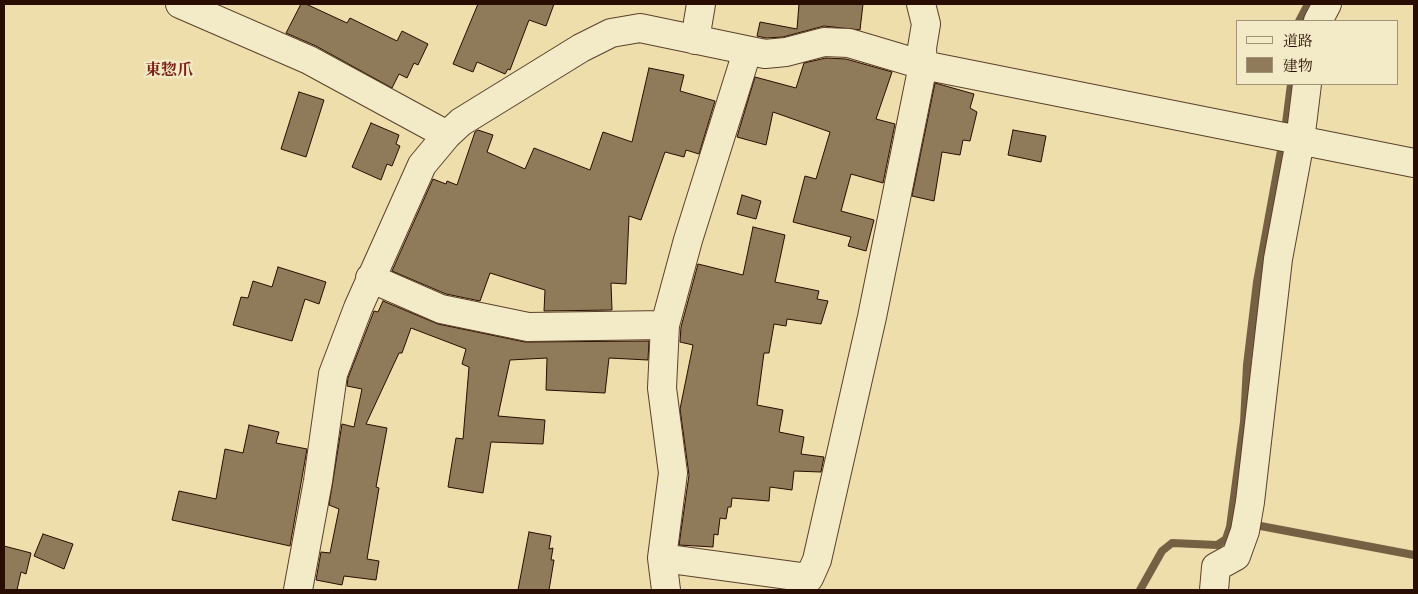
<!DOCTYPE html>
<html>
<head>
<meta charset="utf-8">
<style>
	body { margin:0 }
	#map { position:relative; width:1418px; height:594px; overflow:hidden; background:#eddeab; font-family:"Libre Caslon Text","Noto Serif JP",serif }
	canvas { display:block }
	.frame { position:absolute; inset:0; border:5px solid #290d00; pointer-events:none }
	.legend { position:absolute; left:1236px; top:20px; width:162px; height:65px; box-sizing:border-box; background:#f3eac8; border:1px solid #a29278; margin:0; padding:6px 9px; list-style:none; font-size:15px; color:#290d00 }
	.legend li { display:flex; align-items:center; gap:10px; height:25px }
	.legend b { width:25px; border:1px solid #a29278 }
</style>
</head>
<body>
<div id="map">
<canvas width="1418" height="594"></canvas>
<div class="frame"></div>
<ul class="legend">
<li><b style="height:6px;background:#f3eac8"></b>道路</li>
<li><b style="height:14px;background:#8f7a59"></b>建物</li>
</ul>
</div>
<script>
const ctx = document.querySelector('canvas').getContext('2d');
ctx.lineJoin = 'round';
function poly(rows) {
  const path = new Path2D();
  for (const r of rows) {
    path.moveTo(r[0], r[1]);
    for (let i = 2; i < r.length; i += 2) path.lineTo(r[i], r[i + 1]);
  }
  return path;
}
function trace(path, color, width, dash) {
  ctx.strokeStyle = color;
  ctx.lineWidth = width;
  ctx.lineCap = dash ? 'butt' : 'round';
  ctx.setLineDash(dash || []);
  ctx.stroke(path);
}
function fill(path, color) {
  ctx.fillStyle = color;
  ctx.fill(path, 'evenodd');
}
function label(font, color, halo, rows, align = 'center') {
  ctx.font = font + ' "Libre Caslon Text","Noto Serif JP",serif';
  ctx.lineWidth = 4.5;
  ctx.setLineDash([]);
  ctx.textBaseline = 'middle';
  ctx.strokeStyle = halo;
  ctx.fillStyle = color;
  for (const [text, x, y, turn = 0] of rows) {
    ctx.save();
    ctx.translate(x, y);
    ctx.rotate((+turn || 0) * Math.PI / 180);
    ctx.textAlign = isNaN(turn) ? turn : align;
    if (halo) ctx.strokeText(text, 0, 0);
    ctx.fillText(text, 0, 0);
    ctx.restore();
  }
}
const stream = poly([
	[1299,21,1308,4],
	[1250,524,1414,555],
	[1140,590,1162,551,1172,543,1217,545,1226,539,1230,527,1244,422,1247,365,1257,282,1286,123,1291,84]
]);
const building = poly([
	[301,4,306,4,347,23,350,18,397,41,402,31,428,44,418,65,414,63,407,78,399,74,392,88,316,46,286,33,301,4],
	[478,4,554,4,546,26,529,20,510,70,508,69,505,74,477,62,473,72,453,64,478,4],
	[799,4,863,4,860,30,824,26,783,37,766,38,757,36,760,22,797,29,799,4],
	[826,58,846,59,892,72,876,119,895,124,883,183,851,174,841,211,874,220,866,251,848,246,851,237,793,222,805,176,816,179,830,132,773,112,766,145,737,137,755,77,796,88,804,63,826,58],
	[649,68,684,75,680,91,715,101,699,154,686,150,684,157,665,152,641,220,629,216,626,284,611,283,612,310,544,311,545,290,490,273,480,301,446,294,392,271,433,179,446,184,447,181,457,185,475,132,478,130,493,135,487,152,525,169,534,148,590,170,603,132,632,142,649,68],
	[935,83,974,94,970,108,977,112,970,141,963,140,960,155,942,152,934,201,912,196,935,83],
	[299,92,324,100,306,157,281,149,299,92],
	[371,123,399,135,396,144,400,146,392,166,387,164,381,180,352,167,371,123],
	[1013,130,1046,136,1041,162,1008,155,1013,130],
	[742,195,761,201,756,219,737,214,742,195],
	[753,227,785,235,775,282,819,291,817,299,828,301,821,324,787,319,786,326,774,324,769,353,764,353,757,405,783,410,779,432,804,437,801,454,824,457,821,472,794,471,792,490,770,487,769,501,732,498,731,507,728,507,726,519,720,518,718,535,714,534,713,547,679,545,689,475,680,409,693,345,680,342,681,327,698,264,743,275,753,227],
	[278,267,326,282,319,304,305,299,292,341,233,325,241,297,248,298,253,281,272,287,278,267],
	[383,301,438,324,525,342,649,341,648,360,609,358,605,393,546,390,547,358,510,360,498,416,545,420,543,444,491,442,483,493,448,487,456,438,463,439,469,367,462,364,466,349,411,328,402,353,399,353,366,424,387,428,376,487,379,488,367,559,379,561,376,580,344,576,342,585,316,580,321,552,330,553,339,509,329,505,342,424,354,427,362,389,347,386,348,378,374,311,378,312,383,301],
	[249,425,279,432,276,443,307,449,290,546,172,520,179,491,216,499,225,449,243,453,249,425],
	[529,532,551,536,549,549,553,548,551,560,554,560,549,590,518,590,529,532],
	[43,534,73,544,64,569,34,556,43,534],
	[4,546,31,553,26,574,21,572,17,590,4,590,4,546]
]);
const minor = poly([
	[180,4,309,60,447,135],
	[1318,21,1327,4],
	[695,40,701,4],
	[370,278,441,309,528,327,665,325],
	[662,558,809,578,817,560,872,317,923,65,922,48,926,24,921,4],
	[298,590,318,481,333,374,358,308,422,165,447,135,461,122,581,48,611,33,640,28,765,54,786,52,824,42,849,43,923,65,1414,163],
	[666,590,662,558,673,473,662,388,665,325,688,240,747,52],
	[1214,590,1216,567,1236,556,1245,531,1250,502,1278,259,1300,141,1307,84]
]);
const neighbourhoodNames = [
	["東惣爪",169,70]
];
trace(stream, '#766044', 8);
fill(building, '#8f7a59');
trace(building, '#290d00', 1);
trace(minor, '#5a412b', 30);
trace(minor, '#f3eac8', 28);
label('bold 16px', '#7a1f14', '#f3eac8', neighbourhoodNames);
</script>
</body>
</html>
